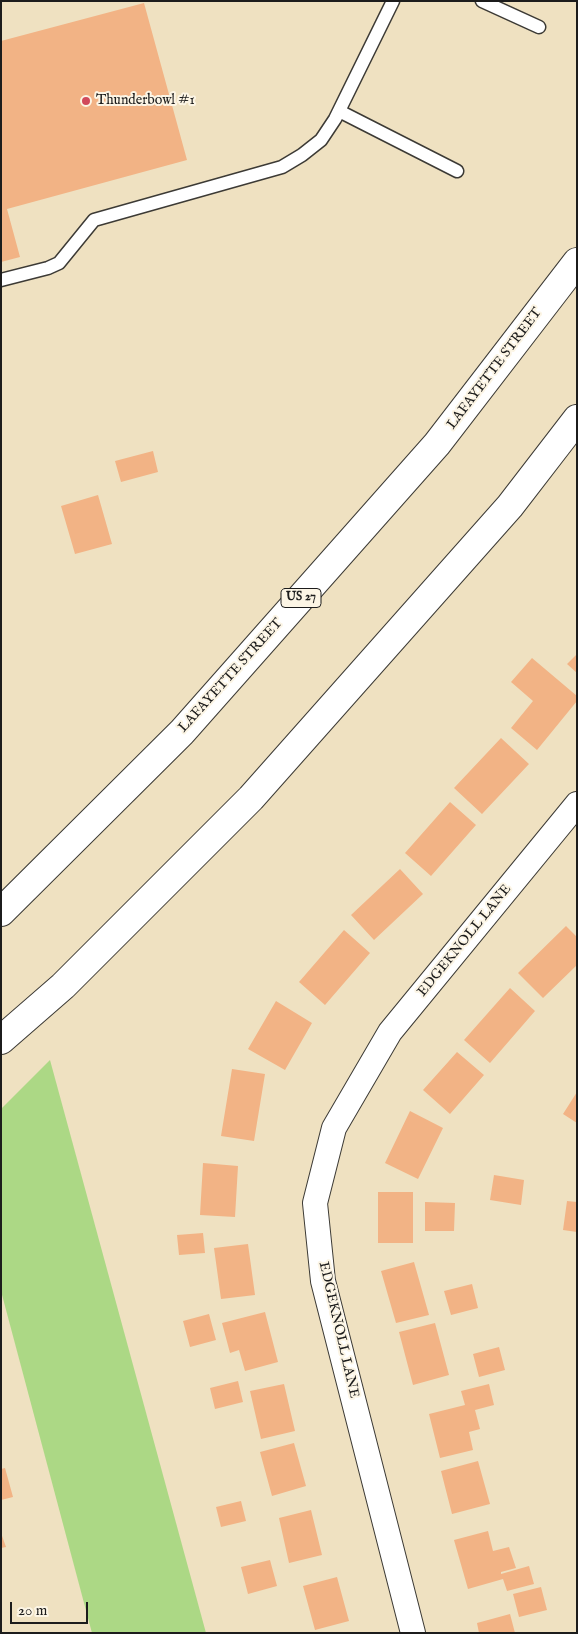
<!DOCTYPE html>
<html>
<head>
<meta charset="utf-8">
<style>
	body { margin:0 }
	#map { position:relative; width:578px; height:1634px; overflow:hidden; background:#efe1c1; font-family:"IM FELL English",serif }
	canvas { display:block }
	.frame { position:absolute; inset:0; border:2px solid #1c1c1c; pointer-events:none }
	.scale { position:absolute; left:10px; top:1602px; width:78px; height:22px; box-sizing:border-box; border:2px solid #1c1c1c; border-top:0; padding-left:6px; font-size:15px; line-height:18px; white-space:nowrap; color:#1c1c1c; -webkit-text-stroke:4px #fcf5e5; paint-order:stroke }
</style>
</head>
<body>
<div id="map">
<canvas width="578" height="1634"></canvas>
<div class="frame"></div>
<div class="scale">20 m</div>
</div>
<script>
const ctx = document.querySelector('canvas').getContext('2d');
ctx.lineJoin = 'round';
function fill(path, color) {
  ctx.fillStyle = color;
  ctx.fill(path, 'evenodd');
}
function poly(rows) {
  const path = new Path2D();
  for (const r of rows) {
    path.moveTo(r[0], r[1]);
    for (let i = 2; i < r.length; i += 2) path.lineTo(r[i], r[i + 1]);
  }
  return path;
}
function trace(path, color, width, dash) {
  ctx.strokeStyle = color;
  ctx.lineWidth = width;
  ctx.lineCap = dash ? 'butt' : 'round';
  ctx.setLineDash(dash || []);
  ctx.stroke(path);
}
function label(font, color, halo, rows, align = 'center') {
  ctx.font = font + ' "IM FELL English",serif';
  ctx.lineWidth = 4;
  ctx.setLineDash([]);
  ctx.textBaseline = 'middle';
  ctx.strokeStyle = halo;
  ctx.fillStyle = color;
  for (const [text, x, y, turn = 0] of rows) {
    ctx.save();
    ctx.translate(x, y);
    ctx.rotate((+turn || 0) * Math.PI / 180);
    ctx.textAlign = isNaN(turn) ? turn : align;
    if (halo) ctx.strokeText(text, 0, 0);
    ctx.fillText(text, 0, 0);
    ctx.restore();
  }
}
const green = poly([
	[50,1060,206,1633,92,1633,1,1291,1,1109]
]);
const building = poly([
	[144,3,187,160,7,209,20,257,1,262,1,41],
	[153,451,158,472,121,482,115,461],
	[98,495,112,544,75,554,61,506],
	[577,654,577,673,567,664],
	[532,658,577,696,577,701,537,750,511,728,533,701,511,682],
	[501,738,529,764,482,814,454,788],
	[450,802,476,825,431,876,405,853],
	[400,869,423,894,374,940,351,915],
	[566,926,577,937,577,965,543,998,518,973],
	[344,930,370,953,325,1005,299,982],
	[510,988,535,1011,490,1063,464,1040],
	[276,1001,312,1023,285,1070,248,1049],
	[457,1052,484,1075,450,1114,423,1090],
	[232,1069,265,1074,254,1141,221,1136],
	[577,1092,577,1123,563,1114],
	[410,1111,443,1128,418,1179,385,1163],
	[203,1163,238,1166,235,1217,200,1215],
	[494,1175,524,1180,521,1205,490,1200],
	[378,1192,413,1192,413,1243,378,1243],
	[567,1201,577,1202,577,1232,563,1230],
	[425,1202,455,1203,454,1231,425,1231],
	[203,1233,205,1253,179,1255,177,1235],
	[248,1244,255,1295,221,1299,214,1248],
	[414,1262,429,1315,396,1323,381,1271],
	[472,1284,478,1308,451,1315,444,1291],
	[265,1312,278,1362,245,1371,239,1350,230,1353,222,1323],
	[209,1314,216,1340,190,1347,183,1321],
	[435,1323,449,1375,413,1385,399,1332],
	[499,1347,505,1370,479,1377,473,1354],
	[238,1381,243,1402,215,1409,210,1388],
	[284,1384,295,1431,261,1439,250,1391],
	[489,1384,494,1405,475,1410,480,1429,469,1432,473,1450,440,1458,429,1414,465,1405,461,1391],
	[294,1443,306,1486,272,1496,260,1452],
	[478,1461,490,1504,452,1514,441,1471],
	[5,1468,13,1497,1,1500,1,1469],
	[241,1501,246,1521,221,1527,216,1507],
	[311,1510,322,1555,289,1563,279,1518],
	[488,1531,493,1551,509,1547,516,1568,501,1572,501,1574,529,1566,534,1584,507,1591,503,1579,468,1589,454,1540],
	[1,1533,6,1547,1,1548],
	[270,1560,277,1586,248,1594,241,1567],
	[337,1577,349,1621,315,1630,303,1586],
	[541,1587,547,1610,519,1617,513,1594],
	[510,1614,515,1633,479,1633,477,1623]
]);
const lane = poly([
	[482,1,539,27],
	[339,111,457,171],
	[1,280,48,268,59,263,94,220,282,167,302,155,321,140,335,119,393,1]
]);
const street = poly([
	[413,1633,323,1281,315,1203,334,1128,390,1032,577,804]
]);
const highway = poly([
	[1,912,182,732,437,444,577,262],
	[1,1040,63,986,251,798,510,506,577,419]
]);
const markers = [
	[86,101,5,"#d1495b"]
];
const shields = [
	[301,598,40]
];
const shieldNames = [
	["US 27",301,598]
];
const poiNames = [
	["Thunderbowl #1",96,101]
];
const streetNames = [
	["LAFAYETTE STREET",495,369,-53],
	["LAFAYETTE STREET",231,676,-48],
	["EDGEKNOLL LANE",465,941,-51],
	["EDGEKNOLL LANE",338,1330,77]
];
fill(green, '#acd885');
fill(building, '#f2b385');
trace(lane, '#3c3a35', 15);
trace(street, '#3c3a35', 26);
trace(highway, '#3c3a35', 30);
trace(lane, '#fff', 12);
trace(street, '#fff', 24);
trace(highway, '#fff', 28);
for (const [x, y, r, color] of markers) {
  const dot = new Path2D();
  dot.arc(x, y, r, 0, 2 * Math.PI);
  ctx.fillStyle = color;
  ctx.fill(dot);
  trace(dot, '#fcf5e5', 2);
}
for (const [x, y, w] of shields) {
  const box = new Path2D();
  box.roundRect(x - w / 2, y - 9.5, w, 19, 4);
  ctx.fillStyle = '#fcf5e5';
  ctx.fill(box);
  trace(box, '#1c1c1c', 1);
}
label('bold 12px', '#1c1c1c', null, shieldNames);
label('14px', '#1c1c1c', '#fcf5e5', poiNames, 'left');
label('14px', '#1c1c1c', '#fcf5e5', streetNames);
</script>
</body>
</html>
